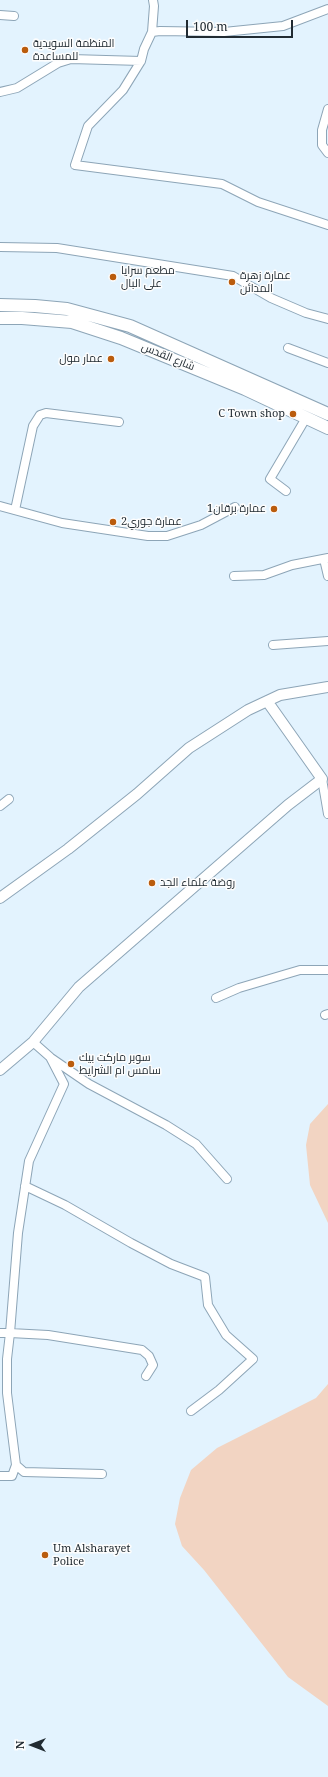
<!DOCTYPE html>
<html>
<head>
<meta charset="utf-8">
<style>
  body { margin:0 }
  #map { position:relative; width:328px; height:1777px; overflow:hidden; background:#e3f3fe; font-family:"Noto Serif",serif }
  canvas { display:block }
  .north { position:absolute; left:12px; top:1725px; width:40px; height:40px; -webkit-text-stroke:3px #fdfdfd; paint-order:stroke; rotate:270deg; font-size:11px; font-weight:700; line-height:16px; text-align:center; color:#212b32 }
  .north::after { content:''; display:block; margin:auto; width:14px; height:18px; background:#212b32; clip-path:polygon(50% 0,100% 100%,50% 72%,0 100%) }
  .scale { position:absolute; left:186px; top:20px; width:107px; height:18px; box-sizing:border-box; border:2px solid #212b32; border-top:0; padding-left:5px; font-size:12px; line-height:14px; white-space:nowrap; color:#212b32; -webkit-text-stroke:3px #fdfdfd; paint-order:stroke }
</style>
</head>
<body>
<div id="map">
<canvas width="328" height="1777"></canvas>
<div class="north">N</div>
<div class="scale">100 m</div>
</div>
<script>
const context = document.querySelector('canvas').getContext('2d');
context.lineJoin = 'round';
function fillPath(path, color) { context.fillStyle = color; context.fill(path, 'evenodd'); }
const poly = rows => new Path2D(rows.map(r => 'M' + r).join(''));
function strokePath(path, color, width, dash) { context.strokeStyle = color; context.lineWidth = width; context.lineCap = dash ? 'butt' : 'round'; context.setLineDash(dash || []); context.stroke(path); }
function label(font, color, halo, rows, align = 'center') {
  context.font = font + ' "Noto Serif",Cairo,serif'; context.lineWidth = 3; context.setLineDash([]); context.textBaseline = 'middle'; context.strokeStyle = halo; context.fillStyle = color; for (const [text, x, y, turn = 0] of rows) {
    context.save(); context.translate(x, y); context.rotate((+turn || 0) * Math.PI / 180); context.textAlign = isNaN(turn) ? turn : align; if (halo) context.strokeText(text, 0, 0); context.fillText(text, 0, 0); context.restore();
  }
}
fillPath(poly([
  [328,1104,328,1223,310,1185,306,1145,310,1124],
  [328,1384,328,1706,288,1677,204,1570,182,1546,175,1524,180,1498,191,1470,217,1448,316,1398]
]), '#f2d4c2');
const minor = poly([
  [153,0,154,6,152,32,144,49,141,61,123,90,88,126,75,165,222,184,258,202,328,225],
  [0,15,14,16],
  [152,32,160,31,224,32,283,26,328,9],
  [0,92,17,88,58,63,71,59,141,61],
  [328,109,322,130,322,145,328,153],
  [0,247,57,248,233,276,271,298,306,313,328,319],
  [288,348,328,363],
  [286,491,270,479,306,418],
  [0,506,62,523,148,536,167,536,201,525,235,507],
  [15,510,33,426,40,415,46,413,119,422],
  [324,559,328,576],
  [234,576,264,575,292,565,328,558],
  [273,645,328,641],
  [322,779,328,814],
  [0,806,9,799],
  [216,998,239,988,300,970,328,970],
  [325,1015,328,1014],
  [51,1058,89,1084,166,1125,196,1144,227,1179],
  [25,1186,65,1205,131,1243,171,1264,205,1277,208,1305,226,1335,253,1359,219,1390,191,1411],
  [0,1333,10,1333,18,1233,29,1161,64,1084,50,1057,33,1042],
  [102,1474,24,1472,16,1465,7,1393,7,1359,10,1333,48,1335,142,1350,149,1356,153,1365,146,1376],
  [0,1476,12,1476,16,1465]
]);
const tertiary = poly([
  [0,898,68,849,137,794,189,748,248,710,280,695,328,687],
  [0,1070,33,1042,79,987,288,805,322,779,267,701]
]);
const secondary = poly([
  [0,305,35,306,67,309,130,326,328,414],
  [0,318,22,318,72,322,121,338,245,389,328,428]
]);
strokePath(minor, '#8da5b7', 10);
strokePath(tertiary, '#8da5b7', 12);
strokePath(secondary, '#8da5b7', 14);
strokePath(minor, '#fff', 8);
strokePath(tertiary, '#fff', 10);
strokePath(secondary, '#fff', 12);
for (const [x, y, r, color] of [
  [25,50,4,"#ba5c0d"],
  [113,277,4,"#ba5c0d"],
  [232,282,4,"#ba5c0d"],
  [111,359,4,"#ba5c0d"],
  [293,414,4,"#ba5c0d"],
  [274,509,4,"#ba5c0d"],
  [113,522,4,"#ba5c0d"],
  [152,883,4,"#ba5c0d"],
  [71,1064,4,"#ba5c0d"],
  [45,1555,4,"#ba5c0d"]
]) { const dot = new Path2D(); dot.arc(x, y, r, 0, 2 * Math.PI); context.fillStyle = color; context.fill(dot); strokePath(dot, '#fdfdfd', 1.5); }
label('11px', '#212b32', '#fdfdfd', [
  ["المنظمة السويدية",33,44],
  ["للمساعدة",33,57],
  ["مطعم سرايا",121,271],
  ["على البال",121,284],
  ["عمارة زهرة",240,276],
  ["المدائن",240,289],
  ["عمار مول",103,359,"right"],
  ["C Town shop",285,414,"right"],
  ["1عمارة برقان",266,509,"right"],
  ["عمارة جوري2",121,522],
  ["روضة علماء الجد",160,883],
  ["سوبر ماركت بيك",79,1058],
  ["سامس ام الشرايط",79,1071],
  ["Um Alsharayet",53,1549],
  ["Police",53,1562]
], 'left');
label('11px', '#212b32', '#fdfdfd', [
  ["شارع القدس",168,357,22]
]);
</script>
</body>
</html>
